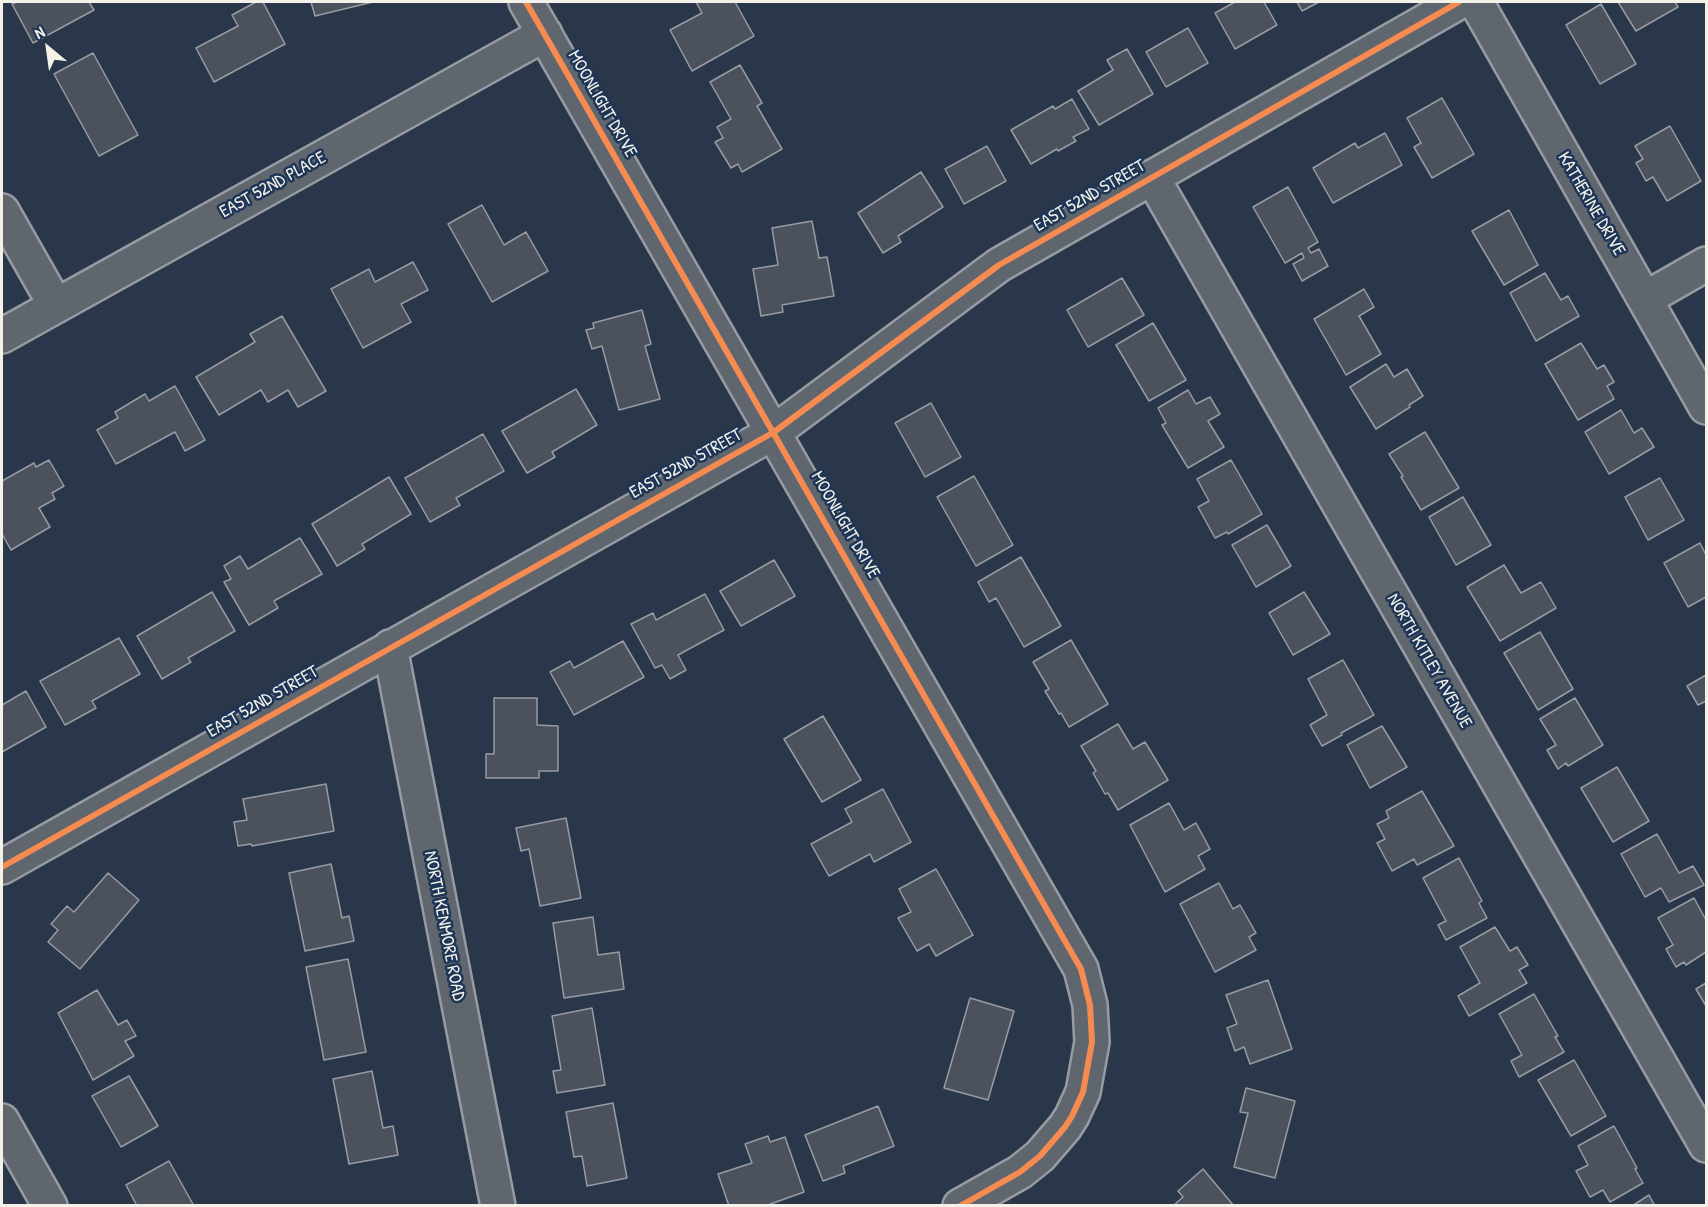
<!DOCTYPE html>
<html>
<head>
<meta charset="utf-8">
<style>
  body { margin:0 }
  #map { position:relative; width:1708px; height:1207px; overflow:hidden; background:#2a374a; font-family:"Patrick Hand",sans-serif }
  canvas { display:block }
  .frame { position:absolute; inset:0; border:3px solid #f4f1e8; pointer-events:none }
  .north { position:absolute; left:18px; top:18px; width:60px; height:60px; -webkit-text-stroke:4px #1d3557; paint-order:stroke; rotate:331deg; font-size:16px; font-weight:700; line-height:24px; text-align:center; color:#f4f1e8 }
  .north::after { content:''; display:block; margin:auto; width:21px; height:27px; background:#f4f1e8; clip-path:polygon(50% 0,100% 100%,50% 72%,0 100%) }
</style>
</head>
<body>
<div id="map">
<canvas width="1708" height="1207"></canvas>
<div class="frame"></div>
<div class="north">N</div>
</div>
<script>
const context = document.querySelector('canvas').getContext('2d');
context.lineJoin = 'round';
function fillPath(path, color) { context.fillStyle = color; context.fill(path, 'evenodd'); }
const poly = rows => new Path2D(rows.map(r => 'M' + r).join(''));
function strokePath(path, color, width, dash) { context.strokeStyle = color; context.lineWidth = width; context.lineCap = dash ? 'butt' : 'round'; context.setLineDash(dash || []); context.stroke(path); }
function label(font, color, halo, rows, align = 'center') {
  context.font = font + ' "Patrick Hand",sans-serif'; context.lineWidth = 5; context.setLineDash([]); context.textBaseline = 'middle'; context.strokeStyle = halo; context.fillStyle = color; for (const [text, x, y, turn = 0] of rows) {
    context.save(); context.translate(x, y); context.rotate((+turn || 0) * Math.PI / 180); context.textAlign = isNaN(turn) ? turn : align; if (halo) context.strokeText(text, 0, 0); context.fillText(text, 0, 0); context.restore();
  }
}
const building = poly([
  [17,2,89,2,94,10,33,43,12,4,17,2],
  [256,2,263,2,285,44,214,82,196,48,238,26,232,15,256,2],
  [311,2,373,2,315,16,311,2],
  [696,2,735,2,754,36,692,71,670,30,702,13,696,2],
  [1235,2,1264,2,1277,25,1235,49,1215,13,1235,2],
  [1297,2,1319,2,1302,11,1297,2],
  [1618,2,1675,2,1678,7,1636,31,1618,2],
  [1601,4,1636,64,1600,84,1566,25,1601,4],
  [1188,28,1208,63,1166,87,1146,52,1188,28],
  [1127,49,1153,94,1099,125,1078,91,1113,70,1107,60,1127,49],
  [93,53,138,135,99,156,54,74,93,53],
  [740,65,762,103,757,106,782,149,742,172,738,164,731,168,715,142,723,138,717,127,731,119,710,82,740,65],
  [1442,98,1474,154,1432,178,1414,147,1421,143,1407,118,1442,98],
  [1072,99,1089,129,1073,137,1076,141,1058,151,1057,149,1031,164,1011,130,1053,106,1055,109,1072,99],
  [1670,126,1701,181,1667,201,1653,177,1646,181,1636,163,1643,159,1635,146,1670,126],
  [1385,133,1402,165,1333,203,1313,168,1355,143,1358,148,1385,133],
  [987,146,1006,181,964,204,945,169,987,146],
  [921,172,943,207,898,236,901,242,883,253,858,213,921,172],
  [1288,187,1318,242,1308,248,1311,253,1319,249,1328,266,1302,281,1293,264,1304,258,1302,253,1285,263,1253,207,1288,187],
  [482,205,504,245,526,232,548,271,492,302,448,224,482,205],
  [1509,210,1538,265,1504,285,1472,231,1509,210],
  [812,221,819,258,827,257,834,296,782,305,783,312,761,316,753,269,778,265,772,228,812,221],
  [413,262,428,290,401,304,411,322,363,348,331,289,369,269,375,282,413,262],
  [1545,273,1561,300,1568,296,1579,316,1536,341,1510,293,1545,273],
  [1122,278,1144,315,1088,347,1067,310,1122,278],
  [1364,289,1374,307,1359,316,1381,354,1346,375,1314,319,1364,289],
  [642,310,651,344,645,346,660,399,619,410,602,346,592,349,586,330,594,328,593,323,642,310],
  [282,316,326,391,298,407,288,390,268,402,261,390,219,415,196,377,255,342,250,334,282,316],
  [1153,323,1186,380,1149,401,1116,345,1153,323],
  [1581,343,1597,369,1604,365,1614,382,1607,386,1614,399,1578,420,1545,364,1581,343],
  [1386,364,1394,377,1407,369,1423,396,1409,405,1410,407,1376,429,1350,387,1386,364],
  [175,386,205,440,185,451,175,432,116,464,97,430,118,418,115,412,145,394,149,401,175,386],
  [576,389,597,425,552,452,555,457,527,473,502,431,576,389],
  [1188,390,1196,404,1210,397,1220,414,1208,421,1224,447,1188,468,1162,425,1166,423,1158,408,1188,390],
  [931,403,961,457,925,477,895,423,931,403],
  [1621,410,1634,433,1642,428,1654,447,1609,474,1585,432,1621,410],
  [1425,432,1459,488,1421,510,1401,477,1403,476,1389,454,1425,432],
  [483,434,504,471,456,498,460,505,430,522,405,478,483,434],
  [49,460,64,486,52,493,55,499,39,508,50,527,11,550,2,534,2,481,34,463,36,467,49,460],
  [1231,460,1262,514,1228,534,1227,532,1215,538,1198,507,1209,501,1197,479,1231,460],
  [974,476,1013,545,976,566,937,497,974,476],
  [389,477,411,514,362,544,365,549,337,566,312,524,389,477],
  [1660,478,1684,520,1648,540,1625,497,1660,478],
  [1463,497,1491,545,1456,565,1429,517,1463,497],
  [1267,525,1291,566,1256,587,1232,545,1267,525],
  [300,538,322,574,274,601,278,608,249,625,224,582,231,579,224,566,240,556,248,569,300,538],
  [1700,543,1706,555,1706,597,1688,607,1664,563,1700,543],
  [1021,557,1061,626,1024,647,996,598,989,602,978,582,1021,557],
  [774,560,795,596,741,626,720,591,774,560],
  [1504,565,1521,593,1541,582,1556,608,1500,641,1467,587,1504,565],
  [212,592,235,631,188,658,191,662,162,679,137,636,212,592],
  [1304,592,1330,634,1293,655,1269,613,1304,592],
  [705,594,724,630,678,655,686,670,670,679,662,665,655,668,631,624,653,613,656,620,705,594],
  [1540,632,1573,689,1538,710,1504,653,1540,632],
  [119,638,140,674,92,701,96,708,65,725,40,681,119,638],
  [1071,640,1108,704,1069,727,1061,713,1059,714,1045,691,1049,689,1033,662,1071,640],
  [623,641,644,677,574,715,550,672,570,661,574,668,623,641],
  [1343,660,1374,715,1341,733,1342,735,1322,746,1310,725,1327,715,1308,679,1343,660],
  [1706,675,1706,701,1698,705,1687,686,1706,675],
  [26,691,46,727,2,752,2,705,26,691],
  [494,698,537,698,537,725,558,726,558,771,539,771,539,778,486,778,486,754,494,754,494,698],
  [1575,698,1603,745,1568,766,1566,763,1558,769,1547,750,1556,745,1540,719,1575,698],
  [823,716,861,780,822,802,784,739,823,716],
  [1118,724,1133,749,1145,742,1168,780,1118,810,1108,793,1105,794,1093,773,1096,771,1081,746,1118,724],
  [1382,726,1407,767,1370,788,1347,745,1382,726],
  [1617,767,1649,821,1613,842,1581,788,1617,767],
  [326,784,334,831,252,846,251,844,238,846,234,822,247,820,243,799,326,784],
  [883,789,911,842,874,862,870,854,829,876,811,844,852,822,845,809,883,789],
  [1422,791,1454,846,1417,865,1414,859,1392,871,1377,843,1385,839,1377,824,1389,818,1386,811,1422,791],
  [1169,803,1184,830,1196,823,1210,849,1198,856,1205,869,1165,892,1130,825,1169,803],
  [566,818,581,898,540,906,529,849,521,851,516,828,566,818],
  [1657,834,1679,873,1693,866,1704,885,1669,902,1661,888,1645,897,1621,854,1657,834],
  [1459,858,1482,901,1479,903,1487,918,1446,940,1438,925,1446,921,1423,878,1459,858],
  [331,864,342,918,349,916,354,941,305,951,289,873,331,864],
  [936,869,973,935,936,956,929,944,917,951,898,918,911,912,899,889,936,869],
  [108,873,139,900,80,969,48,942,58,930,51,924,67,906,74,912,108,873],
  [1219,883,1233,909,1240,905,1256,933,1249,937,1256,950,1215,972,1180,904,1219,883],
  [1694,898,1706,920,1706,952,1686,965,1684,962,1676,967,1666,949,1673,945,1658,918,1694,898],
  [593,917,598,955,619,952,624,989,564,998,553,923,593,917],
  [1495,927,1510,951,1517,947,1528,965,1519,970,1527,983,1469,1016,1458,996,1480,983,1460,947,1495,927],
  [348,959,366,1052,324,1060,306,967,348,959],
  [1268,980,1292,1049,1250,1064,1244,1047,1235,1051,1227,1028,1237,1024,1226,995,1268,980],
  [1706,983,1706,1006,1696,989,1706,983],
  [97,990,118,1025,127,1020,136,1036,125,1041,134,1056,93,1080,58,1013,97,990],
  [1534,994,1558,1036,1555,1037,1564,1052,1519,1077,1511,1061,1522,1055,1499,1014,1534,994],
  [970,998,1014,1011,988,1100,944,1088,970,998],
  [592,1008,605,1085,557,1093,553,1071,561,1070,552,1016,592,1008],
  [1574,1060,1606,1116,1571,1136,1538,1080,1574,1060],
  [372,1071,383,1128,393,1126,398,1155,349,1164,333,1079,372,1071],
  [129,1076,158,1126,121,1147,92,1096,129,1076],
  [1246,1088,1295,1101,1275,1178,1234,1167,1248,1113,1240,1112,1246,1088],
  [613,1103,627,1178,587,1186,582,1156,574,1157,566,1112,613,1103],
  [878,1106,894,1146,843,1166,845,1173,823,1181,805,1135,878,1106],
  [1614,1126,1637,1168,1635,1169,1643,1183,1610,1202,1603,1190,1590,1197,1576,1171,1588,1165,1578,1146,1614,1126],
  [768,1136,770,1142,785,1137,804,1192,765,1206,729,1206,718,1174,752,1163,745,1144,768,1136],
  [169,1161,194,1206,137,1206,126,1185,169,1161],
  [1203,1169,1234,1206,1173,1206,1183,1197,1178,1191,1203,1169],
  [1649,1195,1655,1206,1632,1206,1649,1195]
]);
fillPath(building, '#4c525d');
strokePath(building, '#979ca3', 1.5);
const minor = poly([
  [526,2,1081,969,1090,1005,1092,1042,1083,1092,1072,1116,1065,1127,1040,1156,1020,1172,960,1206],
  [1476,2,1706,407],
  [1152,177,1706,1145],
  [2,211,56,306],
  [1645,299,1706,264],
  [2,336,545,34],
  [390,647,498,1206],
  [2,867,774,432,999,265,1459,2],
  [2,1121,50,1206]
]);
strokePath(minor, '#979ca3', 38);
strokePath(minor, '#60666e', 33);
strokePath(poly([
  [526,2,1081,969,1090,1005,1092,1042,1083,1092,1072,1116,1065,1127,1040,1156,1020,1172,960,1206],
  [2,867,774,432,999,265,1459,2]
]), '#f68b52', 6);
label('18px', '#f4f1e8', '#1d3557', [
  ["MOONLIGHT DRIVE",602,104,60],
  ["EAST 52ND PLACE",273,185,-29],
  ["EAST 52ND STREET",1090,196,-30],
  ["KATHERINE DRIVE",1591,204,60],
  ["EAST 52ND STREET",686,464,-29],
  ["MOONLIGHT DRIVE",845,525,60],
  ["NORTH KITLEY AVENUE",1429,661,60],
  ["EAST 52ND STREET",263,702,-30],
  ["NORTH KENMORE ROAD",444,926,79]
]);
</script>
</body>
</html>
